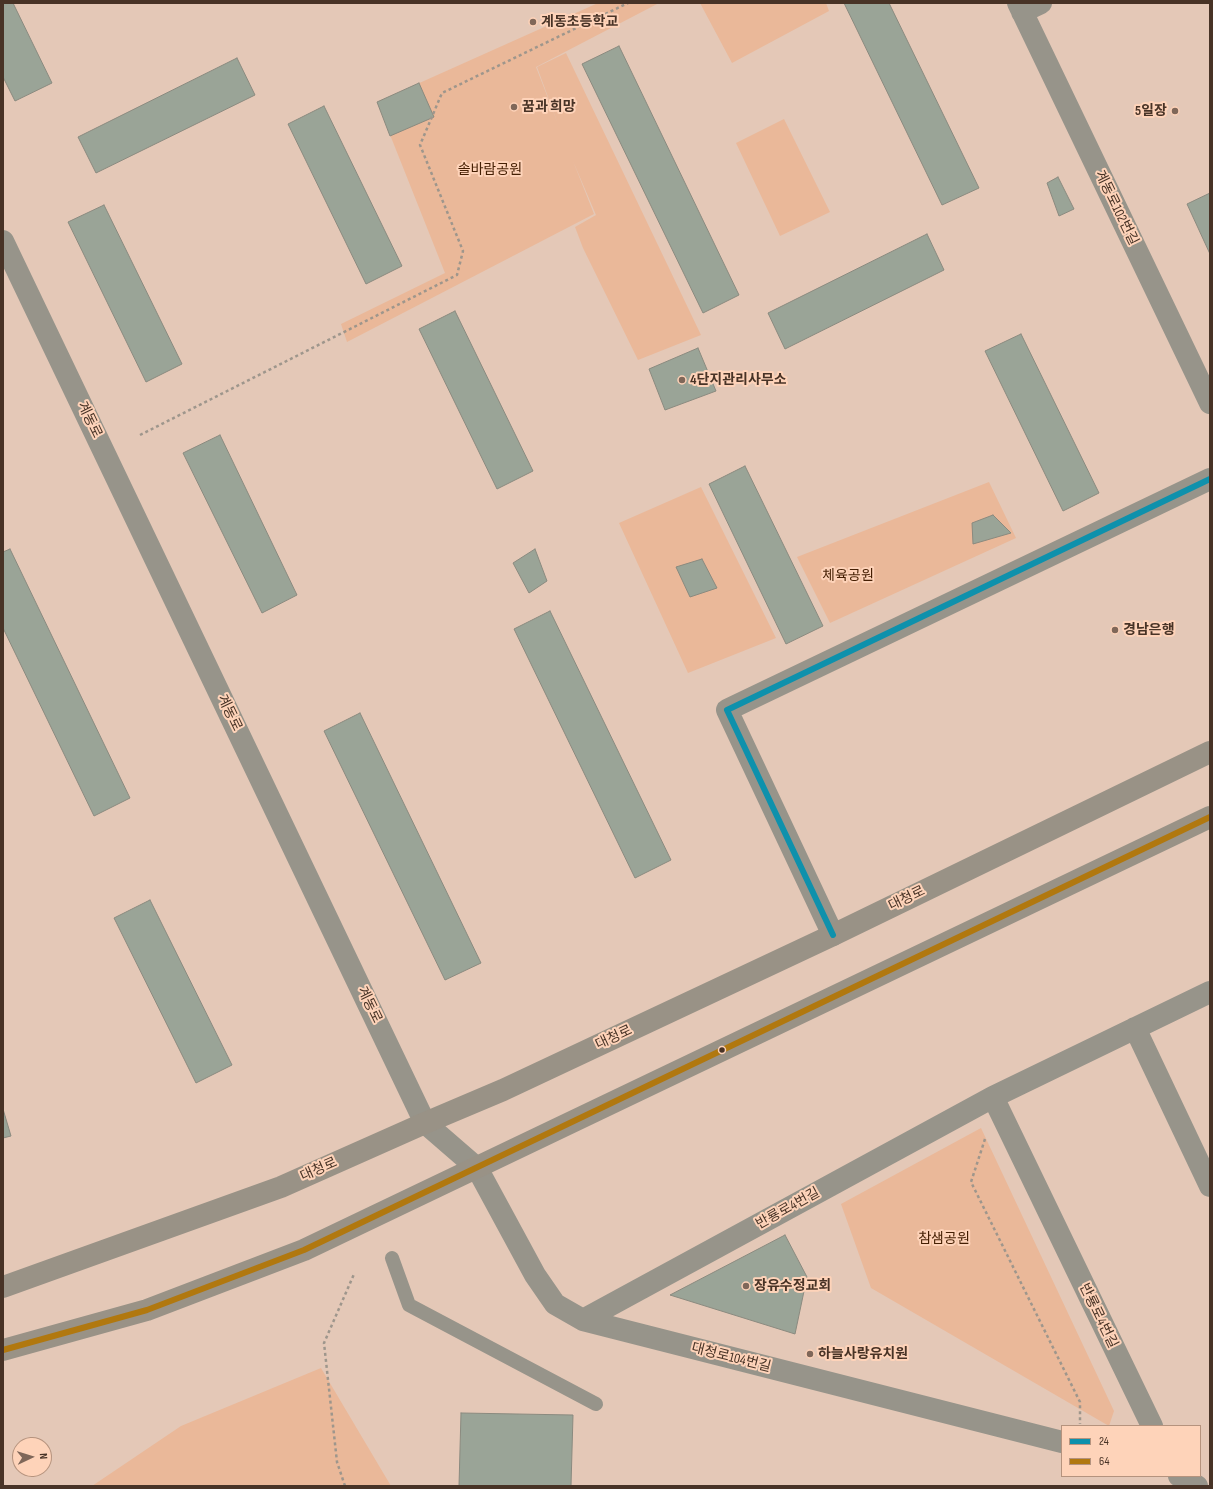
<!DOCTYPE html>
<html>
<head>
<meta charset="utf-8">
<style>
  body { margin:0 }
  #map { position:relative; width:1213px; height:1489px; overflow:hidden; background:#e4c8b7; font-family:"Sofia Sans Condensed",sans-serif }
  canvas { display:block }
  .frame { position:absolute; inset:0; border:4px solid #483326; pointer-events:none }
  .legend { position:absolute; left:1061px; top:1425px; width:140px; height:52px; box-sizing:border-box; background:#fed3b9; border:1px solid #b5937e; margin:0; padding:5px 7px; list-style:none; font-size:12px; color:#483326 }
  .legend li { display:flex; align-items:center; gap:8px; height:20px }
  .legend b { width:20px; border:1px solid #b5937e }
  .north { position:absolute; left:12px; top:1437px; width:40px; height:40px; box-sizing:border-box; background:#fed3b9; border:1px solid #b5937e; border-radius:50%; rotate:86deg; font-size:11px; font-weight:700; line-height:16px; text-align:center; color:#483326 }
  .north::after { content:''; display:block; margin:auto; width:14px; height:18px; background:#7f6759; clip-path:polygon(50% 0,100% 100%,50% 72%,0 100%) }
</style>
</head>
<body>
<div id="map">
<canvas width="1213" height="1489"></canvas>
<div class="frame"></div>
<ul class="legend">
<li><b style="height:5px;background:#0e91ac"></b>24</li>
<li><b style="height:5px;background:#b1780f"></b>64</li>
</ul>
<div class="north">N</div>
</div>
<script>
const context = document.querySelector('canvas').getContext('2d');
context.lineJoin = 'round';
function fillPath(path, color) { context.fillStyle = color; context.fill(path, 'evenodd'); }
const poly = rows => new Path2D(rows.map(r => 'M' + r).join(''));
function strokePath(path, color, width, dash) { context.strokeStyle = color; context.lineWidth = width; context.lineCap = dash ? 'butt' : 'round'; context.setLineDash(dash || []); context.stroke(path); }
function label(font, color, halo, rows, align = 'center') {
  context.font = font + ' "Sofia Sans Condensed","Noto Sans KR",sans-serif'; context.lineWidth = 4; context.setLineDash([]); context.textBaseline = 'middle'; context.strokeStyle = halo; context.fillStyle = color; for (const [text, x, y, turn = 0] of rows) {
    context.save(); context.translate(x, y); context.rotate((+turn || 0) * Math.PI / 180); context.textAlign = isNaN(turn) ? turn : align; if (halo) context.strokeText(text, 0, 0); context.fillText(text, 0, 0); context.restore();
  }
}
fillPath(poly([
  [598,3,659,3,536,67,558,124,537,67,566,53,701,335,638,360,583,248,575,227,596,215,573,161,594,214,347,342,341,324,445,273,377,102],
  [700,3,826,3,829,11,732,63],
  [784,119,830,212,780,236,736,143],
  [989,482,1016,538,830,623,797,557],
  [701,487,776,638,688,673,619,523],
  [981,1128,1114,1411,1109,1426,871,1288,841,1204],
  [321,1368,391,1486,92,1486,181,1426]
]), '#eab899');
const building = poly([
  [3,3,13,3,52,83,15,101,3,77,3,3],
  [844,3,889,3,979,188,942,205,844,3],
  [619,46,739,295,703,313,582,64,619,46],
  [237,58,255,95,96,173,78,137,237,58],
  [419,83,434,117,390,136,377,102,419,83],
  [324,106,402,266,366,284,288,124,324,106],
  [1058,177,1074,209,1059,216,1047,183,1058,177],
  [1210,193,1210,254,1187,204,1210,193],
  [104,205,182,364,146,382,68,222,104,205],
  [927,234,944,270,785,349,768,313,927,234],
  [455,311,533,471,497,489,419,329,455,311],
  [1021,334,1099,493,1063,511,985,351,1021,334],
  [698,348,716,391,665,410,649,369,698,348],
  [220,435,297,595,262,613,183,453,220,435],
  [745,466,823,626,786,644,709,484,745,466],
  [993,515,1011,533,973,544,972,523,993,515],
  [10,549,130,798,94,816,3,628,3,552,10,549],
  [535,549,547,581,529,593,513,563,535,549],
  [702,559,717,588,690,597,676,567,702,559],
  [550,611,671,860,635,878,514,629,550,611],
  [360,713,481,963,445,980,324,731,360,713],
  [150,900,232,1065,196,1083,114,918,150,900],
  [3,1109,11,1136,3,1138,3,1109],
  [785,1235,807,1277,795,1334,670,1295,785,1235],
  [461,1413,573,1415,571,1486,459,1486,461,1413]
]);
fillPath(building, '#9aa497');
strokePath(building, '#8a8a7f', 1);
strokePath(poly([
  [140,435,457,275,463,251,420,145,442,93,628,3],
  [985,1139,971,1182,1080,1402,1080,1424],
  [345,1486,337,1462,324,1343,354,1274]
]), '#9e968c', 2.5, [3, 3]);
strokePath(poly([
  [392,1258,409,1305,596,1404]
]), '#97948a', 14);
strokePath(poly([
  [1018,3,1210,403],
  [1022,12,1041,3],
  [3,241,425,1123,477,1168,535,1275,555,1304,583,1320,1062,1442],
  [833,935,727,710,1210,479],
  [1135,1028,1210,1186],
  [993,1097,1152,1426],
  [583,1320,993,1097,1210,992],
  [1179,1476,1197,1486]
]), '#97948a', 22);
strokePath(poly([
  [3,1287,281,1187,425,1123,503,1090,833,935,1210,752],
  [3,1350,147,1310,304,1250,1210,817]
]), '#999286', 22);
strokePath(poly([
  [833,935,727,710,1210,479]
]), '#0e91ac', 6);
strokePath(poly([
  [3,1350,147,1310,304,1250,1210,817]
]), '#b1780f', 6);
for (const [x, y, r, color] of [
  [533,22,4,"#7f6759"],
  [514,107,4,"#7f6759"],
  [1175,111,4,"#7f6759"],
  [682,380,4,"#7f6759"],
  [1115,630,4,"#7f6759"],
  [722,1050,3.5,"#483326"],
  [746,1286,4,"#7f6759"],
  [810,1354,4,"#7f6759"]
]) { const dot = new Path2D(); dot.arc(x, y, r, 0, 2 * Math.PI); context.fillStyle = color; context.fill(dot); strokePath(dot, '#fed3b9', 1.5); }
label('bold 14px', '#483326', '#fed3b9', [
  ["계동초등학교",541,22],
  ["꿈과 희망",522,107],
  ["5일장",1167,111,"right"],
  ["4단지관리사무소",690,380],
  ["경남은행",1123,630],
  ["장유수정교회",754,1286],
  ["하늘사랑유치원",818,1354]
], 'left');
label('14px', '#451f03', '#fed3b9', [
  ["솔바람공원",490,170],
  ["체육공원",848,576],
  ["참샘공원",944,1239]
]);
label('14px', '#483326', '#fed3b9', [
  ["계동로102번길",1116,208,64],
  ["계동로",89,420,64],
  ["계동로",229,713,64],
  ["대청로",907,899,-26],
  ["계동로",369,1005,64],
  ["대청로",614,1038,-25],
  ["대청로",319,1170,-24],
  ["반룡로4번길",788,1209,-29],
  ["반룡로4번길",1098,1316,64],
  ["대청로104번길",731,1358,14]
]);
</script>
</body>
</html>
